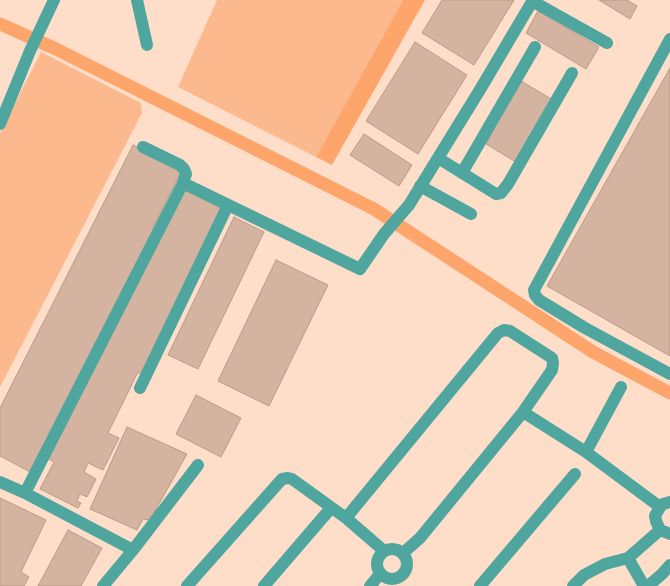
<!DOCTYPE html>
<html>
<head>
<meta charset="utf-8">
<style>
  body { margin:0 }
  canvas { display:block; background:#feddc9 }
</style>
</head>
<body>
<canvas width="670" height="586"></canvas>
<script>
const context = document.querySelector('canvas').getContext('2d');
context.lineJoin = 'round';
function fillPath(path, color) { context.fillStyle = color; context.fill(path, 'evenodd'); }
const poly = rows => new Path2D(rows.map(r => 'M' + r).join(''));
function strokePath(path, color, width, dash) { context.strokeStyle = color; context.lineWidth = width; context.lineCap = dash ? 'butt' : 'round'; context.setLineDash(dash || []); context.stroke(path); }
fillPath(poly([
  [217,0,403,0,316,157,178,87],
  [41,52,141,103,142,113,0,387,0,133]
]), '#fdb98e');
fillPath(poly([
  [403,0,425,0,332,165,316,157]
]), '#fea56b');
strokePath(poly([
  [0,24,56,49,374,209,593,352,670,393]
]), '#fea56b', 13);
const building = poly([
  [442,0,514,0,474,65,422,33,442,0],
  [599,0,627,0,637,6,630,19,599,0],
  [538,11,599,47,586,69,526,33,538,11],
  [415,42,467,75,418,154,366,121,415,42],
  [670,68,670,356,547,286,670,68],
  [521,81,553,100,516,162,486,144,490,138,488,137,521,81],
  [364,134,412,165,399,186,350,155,364,134],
  [133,145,182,170,153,227,164,232,185,190,225,210,141,374,138,372,108,433,119,438,103,470,88,463,84,472,96,479,87,497,80,494,77,501,81,503,78,508,40,489,54,462,41,455,32,473,0,456,0,408,133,145],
  [234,217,264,232,198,369,168,355,234,217],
  [276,260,328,285,269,406,218,381,276,260],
  [196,395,241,418,221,457,176,434,196,395],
  [127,427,187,454,150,520,143,519,137,530,90,509,127,427],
  [0,498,46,520,21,572,29,577,24,586,0,586,0,498],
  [68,530,102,548,81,586,38,586,68,530]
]);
fillPath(building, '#d4b4a0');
strokePath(building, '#ba9b88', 1);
strokePath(poly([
  [137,0,147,45],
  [532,1,607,43],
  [670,39,534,290,535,295,539,300,585,328,670,374],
  [0,124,30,51,54,0],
  [143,147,180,165,184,169,186,174,183,183],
  [438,158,496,194,501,193,508,184,572,73],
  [462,173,535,47],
  [420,186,471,214],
  [140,388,228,205],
  [586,452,621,387],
  [0,482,25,493,133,550],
  [25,493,183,183,360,269,384,234,409,205,481,88,533,0],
  [670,502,663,504,660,507,655,516,656,521,660,530,670,534],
  [346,518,498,333,504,330,510,331,552,358,553,363,552,370,523,412],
  '377 564a15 15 0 1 1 30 0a15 15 0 1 1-30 0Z',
  [403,553,420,538,523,412,586,452,660,507],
  [628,558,644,586],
  [103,586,133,550,198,465],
  [187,586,282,479,288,478,292,479,346,518,383,550],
  [264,586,331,508],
  [370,586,380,574],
  [480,586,575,474],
  [573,586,584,575,605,564,628,558,660,530],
  [648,586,662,574,670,565]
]), '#4fa69e', 12);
</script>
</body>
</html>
